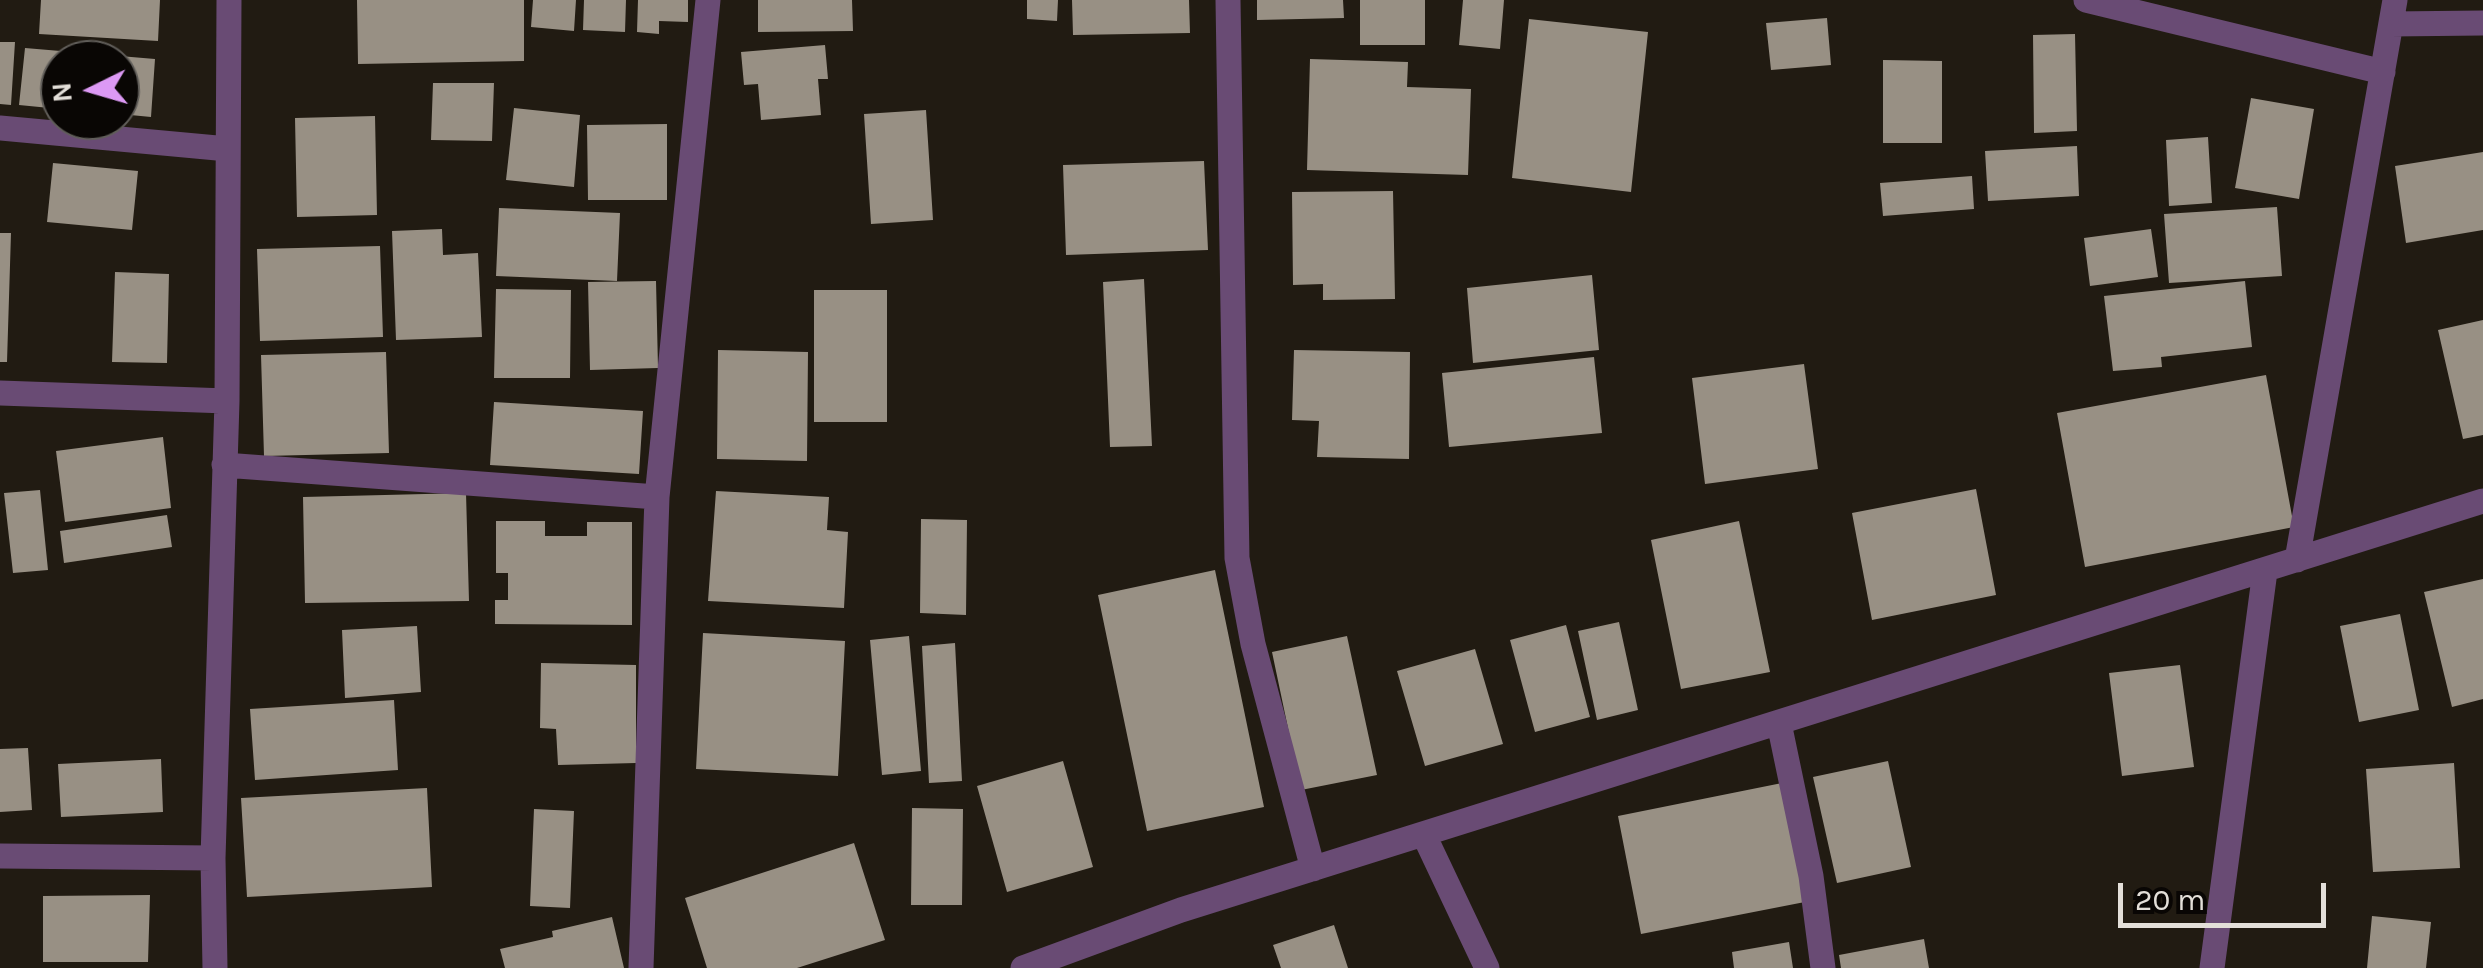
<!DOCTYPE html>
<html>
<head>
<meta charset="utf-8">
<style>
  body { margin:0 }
  #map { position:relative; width:2483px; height:968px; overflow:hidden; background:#211b12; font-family:Karla,sans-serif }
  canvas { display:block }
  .north { position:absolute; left:40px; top:40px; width:100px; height:100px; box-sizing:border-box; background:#090604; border:2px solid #605d59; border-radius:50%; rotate:265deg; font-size:28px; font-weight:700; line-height:40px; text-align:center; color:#e3dfd9 }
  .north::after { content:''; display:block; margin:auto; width:35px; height:45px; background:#dc99f4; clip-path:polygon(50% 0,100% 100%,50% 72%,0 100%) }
  .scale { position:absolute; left:2118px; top:883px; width:208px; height:45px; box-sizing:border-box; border:5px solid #e3dfd9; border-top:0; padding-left:12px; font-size:30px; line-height:35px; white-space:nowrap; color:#e3dfd9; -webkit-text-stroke:8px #090604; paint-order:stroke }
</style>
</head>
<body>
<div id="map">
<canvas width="2483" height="968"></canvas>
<div class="north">N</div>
<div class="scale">20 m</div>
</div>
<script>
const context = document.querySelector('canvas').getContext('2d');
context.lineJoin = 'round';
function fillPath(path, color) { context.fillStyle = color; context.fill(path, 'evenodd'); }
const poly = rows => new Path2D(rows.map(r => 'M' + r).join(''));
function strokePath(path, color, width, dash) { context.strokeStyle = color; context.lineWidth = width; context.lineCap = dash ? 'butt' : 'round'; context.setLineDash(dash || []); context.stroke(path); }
fillPath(poly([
  [41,0,160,0,158,41,39,34],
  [357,0,524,0,524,61,358,64],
  [533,0,576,0,574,31,531,27],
  [584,0,626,0,625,32,583,30],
  [638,0,688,0,688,22,659,21,659,34,637,32],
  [758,0,852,0,853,31,758,32],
  [1027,0,1058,0,1057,21,1027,19],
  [1072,0,1189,0,1190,33,1073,35],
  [1257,0,1343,0,1344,18,1257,20],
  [1360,0,1425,0,1425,45,1360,45],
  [1463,0,1504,0,1500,49,1459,45],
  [1827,18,1831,65,1771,70,1766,23],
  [1529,19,1648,32,1631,192,1512,178],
  [2075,34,2077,131,2034,133,2033,35],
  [0,42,15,42,11,105,0,104],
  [825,45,828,79,818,79,821,115,761,120,758,84,744,85,741,52],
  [25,48,155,59,151,117,120,114,120,60,60,60,60,109,19,105],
  [1310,59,1408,62,1407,87,1471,89,1468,175,1307,170],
  [1883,60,1942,61,1942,143,1883,143],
  [433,83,494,83,492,141,431,140],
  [2251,98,2314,109,2299,199,2235,188],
  [514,108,580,115,574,187,506,180],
  [926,110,933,220,871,224,864,114],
  [375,116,377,215,297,217,295,118],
  [667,124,667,200,588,200,587,125],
  [2208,137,2212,203,2169,206,2166,140],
  [2077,146,2079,196,1988,201,1985,151],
  [2483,152,2483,230,2406,243,2395,166],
  [1204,161,1208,250,1066,255,1063,165],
  [53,163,138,171,132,230,47,222],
  [1972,176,1974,209,1883,216,1880,183],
  [1393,191,1395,299,1323,300,1323,284,1293,285,1292,192],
  [2277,207,2282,276,2169,283,2164,214],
  [499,208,620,213,617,281,496,276],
  [442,229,443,255,478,253,482,337,396,340,392,231],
  [2151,229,2158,277,2090,286,2084,238],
  [0,233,11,233,7,362,0,362],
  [380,246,383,337,260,341,257,249],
  [115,272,169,274,167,363,112,362],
  [1592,275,1599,350,1473,363,1467,288],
  [1144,279,1152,446,1110,447,1103,282],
  [656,281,658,368,590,370,588,282],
  [2245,281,2252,347,2161,357,2162,367,2113,371,2104,296],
  [496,289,571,290,570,378,494,378],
  [814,290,887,290,887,422,814,422],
  [2483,320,2483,435,2463,439,2438,330],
  [718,350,808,352,807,461,717,459],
  [1294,350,1410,352,1409,459,1317,457,1319,421,1292,420],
  [386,352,389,453,264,456,261,355],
  [1594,357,1602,433,1449,447,1442,373],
  [1804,364,1818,469,1705,484,1692,378],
  [2266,375,2294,527,2085,567,2057,413],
  [494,402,643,411,639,474,490,465],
  [163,437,171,508,65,522,56,451],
  [1976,489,1996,595,1872,620,1852,513],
  [40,490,48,570,13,573,4,493],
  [716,491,829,497,827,530,848,532,844,608,708,601],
  [466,493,469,601,305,603,303,497],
  [167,515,172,547,64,563,60,531],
  [921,519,967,520,966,615,920,613],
  [496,521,545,521,545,536,587,536,587,522,632,522,632,625,495,624,495,600,508,600,508,573,496,573],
  [1739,521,1770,672,1681,689,1651,540],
  [1215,570,1264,807,1147,831,1098,595],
  [2483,579,2483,699,2452,707,2424,592],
  [2400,614,2419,710,2359,722,2340,626],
  [1619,622,1638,710,1597,720,1578,631],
  [1566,625,1590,717,1535,732,1510,640],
  [417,626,421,692,345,698,342,630],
  [703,633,845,641,838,776,696,769],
  [909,636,921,771,882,775,870,640],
  [1347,636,1377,775,1301,790,1272,652],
  [955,643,962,781,929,783,922,646],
  [1475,649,1503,744,1425,766,1397,671],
  [541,663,636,665,636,763,558,765,556,729,540,728],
  [2180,665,2194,767,2122,776,2109,673],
  [394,700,398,770,255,780,250,709],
  [28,748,32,810,0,812,0,749],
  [161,759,163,812,61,817,58,764],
  [1063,761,1093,867,1007,892,977,786],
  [1888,761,1911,867,1837,883,1813,777],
  [2454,763,2460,868,2373,872,2366,769],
  [1787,782,1810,901,1641,934,1618,816],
  [427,788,432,887,247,897,241,798],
  [912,808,963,809,962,905,911,905],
  [534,809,574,811,570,908,530,906],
  [854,843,885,940,797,968,707,968,685,898],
  [150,895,148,962,43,962,43,896],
  [2372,916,2431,922,2426,968,2367,968],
  [612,917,624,968,505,968,500,949,553,937,552,931],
  [1334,925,1348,968,1281,968,1273,945],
  [1924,939,1929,968,1841,968,1839,955],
  [1789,942,1793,968,1734,968,1732,952]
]), '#989084');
strokePath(poly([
  [1228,0,1237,558,1253,644,1313,869],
  [2086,0,2383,72],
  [2391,24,2483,23],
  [0,128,228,149],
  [0,393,227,401],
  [224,465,657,497],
  [2297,560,2395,0],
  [1779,723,1811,876,1823,968],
  [1424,835,1487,968],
  [0,856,213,858],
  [215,968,213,858,227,401,229,0],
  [641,968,657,497,708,0],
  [1023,968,1181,910,2483,501],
  [2212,968,2265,571]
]), '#694b74', 25);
</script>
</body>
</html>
